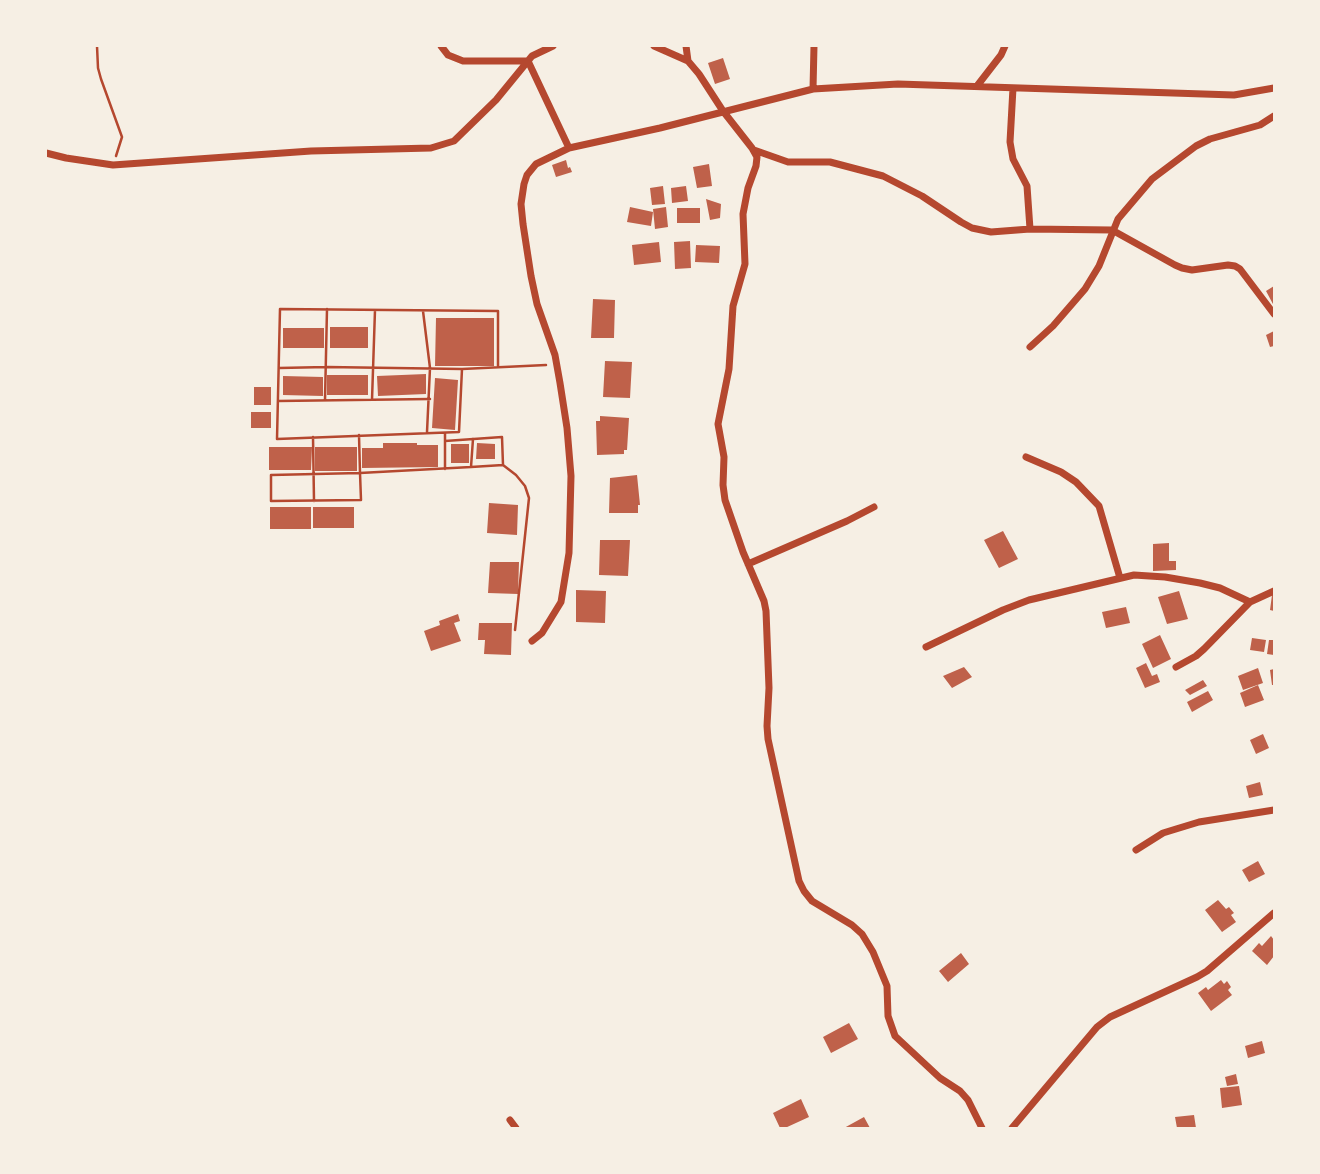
<!DOCTYPE html>
<html>
<head>
<meta charset="utf-8">
<style>
  body { margin:0 }
  #map { position:relative; width:1320px; height:1174px; overflow:hidden; background:#f6efe4; font-family:Inter,sans-serif }
  canvas { display:block }
  .frame { position:absolute; inset:0; border:47px solid #f6efe4; pointer-events:none }
</style>
</head>
<body>
<div id="map">
<canvas width="1320" height="1174"></canvas>
<div class="frame"></div>
</div>
<script>
const context = document.querySelector('canvas').getContext('2d');
context.lineJoin = 'round';
function fillPath(path, color) { context.fillStyle = color; context.fill(path, 'evenodd'); }
const poly = rows => new Path2D(rows.map(r => 'M' + r).join(''));
function strokePath(path, color, width, dash) { context.strokeStyle = color; context.lineWidth = width; context.lineCap = dash ? 'butt' : 'round'; context.setLineDash(dash || []); context.stroke(path); }
fillPath(poly([
  [723,58,730,79,715,84,708,63],
  [566,160,568,168,570,167,572,172,556,177,552,165],
  [709,164,712,186,697,188,693,167],
  [663,186,665,204,652,205,650,188],
  [686,186,688,201,672,203,671,188],
  [706,199,721,204,720,218,710,220],
  [630,207,653,212,651,226,627,222],
  [666,207,668,227,655,229,653,209],
  [677,208,700,208,700,223,677,223],
  [690,241,691,268,675,269,674,242],
  [659,242,661,262,634,265,632,245],
  [696,245,720,246,719,263,695,262],
  [1274,286,1274,306,1266,291],
  [593,299,615,300,614,338,591,338],
  [436,318,494,318,494,366,435,366],
  [330,327,368,327,368,348,330,348],
  [283,328,324,328,324,348,283,348],
  [1274,331,1274,346,1270,347,1266,335],
  [605,361,632,362,630,398,603,397],
  [426,374,426,394,378,396,377,376],
  [327,375,368,375,368,395,327,395],
  [283,376,323,377,323,396,283,395],
  [435,378,458,380,455,430,432,428],
  [254,387,271,387,271,405,254,405],
  [251,412,271,412,271,428,251,428],
  [600,416,629,418,627,450,624,450,624,454,597,455,596,421,600,421],
  [383,443,417,443,417,445,438,445,438,467,362,468,362,448,383,448],
  [477,443,495,444,495,459,476,459],
  [451,444,469,444,469,463,451,463],
  [269,447,312,447,311,470,269,470],
  [315,447,357,447,357,471,315,471],
  [637,475,640,505,638,505,638,513,609,513,610,478],
  [489,503,518,505,517,535,487,533],
  [270,507,311,507,311,529,270,529],
  [313,507,354,507,354,528,313,528],
  [1003,531,1018,559,999,568,984,540],
  [600,540,630,540,628,576,599,575],
  [1169,543,1169,561,1176,561,1176,570,1153,571,1153,544],
  [490,562,519,562,518,594,488,593],
  [576,590,606,591,605,623,576,622],
  [1179,591,1188,619,1167,624,1158,597],
  [1272,595,1274,595,1274,611,1270,610],
  [1126,607,1130,623,1106,628,1102,612],
  [458,614,460,621,454,623,461,641,431,651,424,631,440,625,439,621],
  [479,623,512,623,511,655,484,654,485,640,478,640],
  [1160,635,1171,659,1153,668,1142,644],
  [1252,638,1266,640,1264,652,1250,650],
  [1269,640,1274,640,1274,655,1267,654],
  [1146,663,1152,676,1157,674,1160,682,1145,688,1136,668],
  [964,667,972,677,952,688,943,676],
  [1258,668,1263,683,1243,690,1238,676],
  [1274,669,1274,685,1272,685,1270,670],
  [1203,680,1207,686,1190,695,1185,690],
  [1258,685,1264,700,1245,707,1240,693],
  [1208,691,1213,700,1192,712,1187,702],
  [1263,734,1269,748,1256,754,1250,740],
  [1260,782,1263,795,1249,798,1246,786],
  [1258,861,1265,874,1249,882,1242,870],
  [1218,900,1226,909,1229,907,1234,913,1231,915,1236,922,1222,932,1205,910],
  [1271,936,1274,940,1274,956,1267,965,1252,951,1259,943,1262,946],
  [961,953,969,964,948,982,939,971],
  [1221,980,1224,984,1227,981,1231,987,1228,990,1232,995,1211,1011,1198,993,1206,987,1208,990],
  [849,1023,858,1039,831,1053,823,1037],
  [1262,1041,1265,1053,1248,1058,1245,1046],
  [1236,1074,1238,1084,1227,1086,1225,1077],
  [1239,1086,1242,1105,1222,1108,1220,1088],
  [801,1099,809,1117,785,1128,780,1128,773,1113],
  [1194,1115,1196,1128,1177,1128,1175,1117],
  [864,1117,870,1128,844,1128]
]), '#bf614a');
strokePath(poly([
  [97,46,98,68,101,79,122,137,116,156],
  [423,311,430,368,427,432],
  [279,368,327,367,462,369,459,432,277,439,280,309,498,311,498,367],
  [462,369,546,365],
  [325,400,327,309],
  [372,400,375,310],
  [278,401,430,399],
  [359,435,360,473,361,500,271,501,271,475,360,473,471,467,473,439],
  [313,437,314,501],
  [445,441,502,437,503,465],
  [471,467,503,465,516,475,525,486,529,498,515,630],
  [445,469,445,433]
]), '#b5482f', 2.5);
strokePath(poly([
  [441,46,448,55,463,61,528,61,569,148],
  [654,46,688,61,699,74,723,111,752,148,757,157,756,166,748,188,743,214,745,264,733,306,729,369,718,424,724,457,723,485,725,500,743,552,764,601,766,611,769,688,767,726,768,739,799,881,804,891,812,901,852,925,862,934,873,952,887,986,888,1016,895,1036,940,1078,960,1091,968,1100,982,1128],
  [686,46,688,61],
  [977,86,1001,55,1005,46],
  [1013,88,1010,142,1013,159,1027,186,1030,229],
  [813,89,814,46],
  [754,150,788,162,830,162,883,176,922,196,961,222,972,228,991,232,1030,229,1112,230,1175,265,1182,268,1192,270,1228,265,1235,266,1240,269,1274,314],
  [46,153,66,158,113,165,311,151,431,148,454,141,496,100,532,56,553,46],
  [1030,347,1053,326,1085,289,1099,266,1118,219,1152,179,1196,146,1210,139,1260,125,1274,116],
  [1026,457,1061,472,1076,482,1099,506,1120,578],
  [748,564,847,521,874,507],
  [532,641,542,633,561,602,569,553,571,476,567,428,560,383,555,355,537,304,531,276,523,224,521,204,524,184,527,175,536,164,569,148,660,128,813,89,898,84,1234,95,1274,88],
  [926,647,1003,610,1029,600,1134,575,1165,577,1200,583,1220,588,1250,602],
  [1176,667,1196,656,1204,649,1250,602,1274,591],
  [1136,850,1163,833,1176,829,1199,822,1274,810],
  [510,1120,516,1128],
  [1012,1128,1097,1027,1110,1017,1197,977,1207,971,1274,913]
]), '#b5482f', 7);
</script>
</body>
</html>
